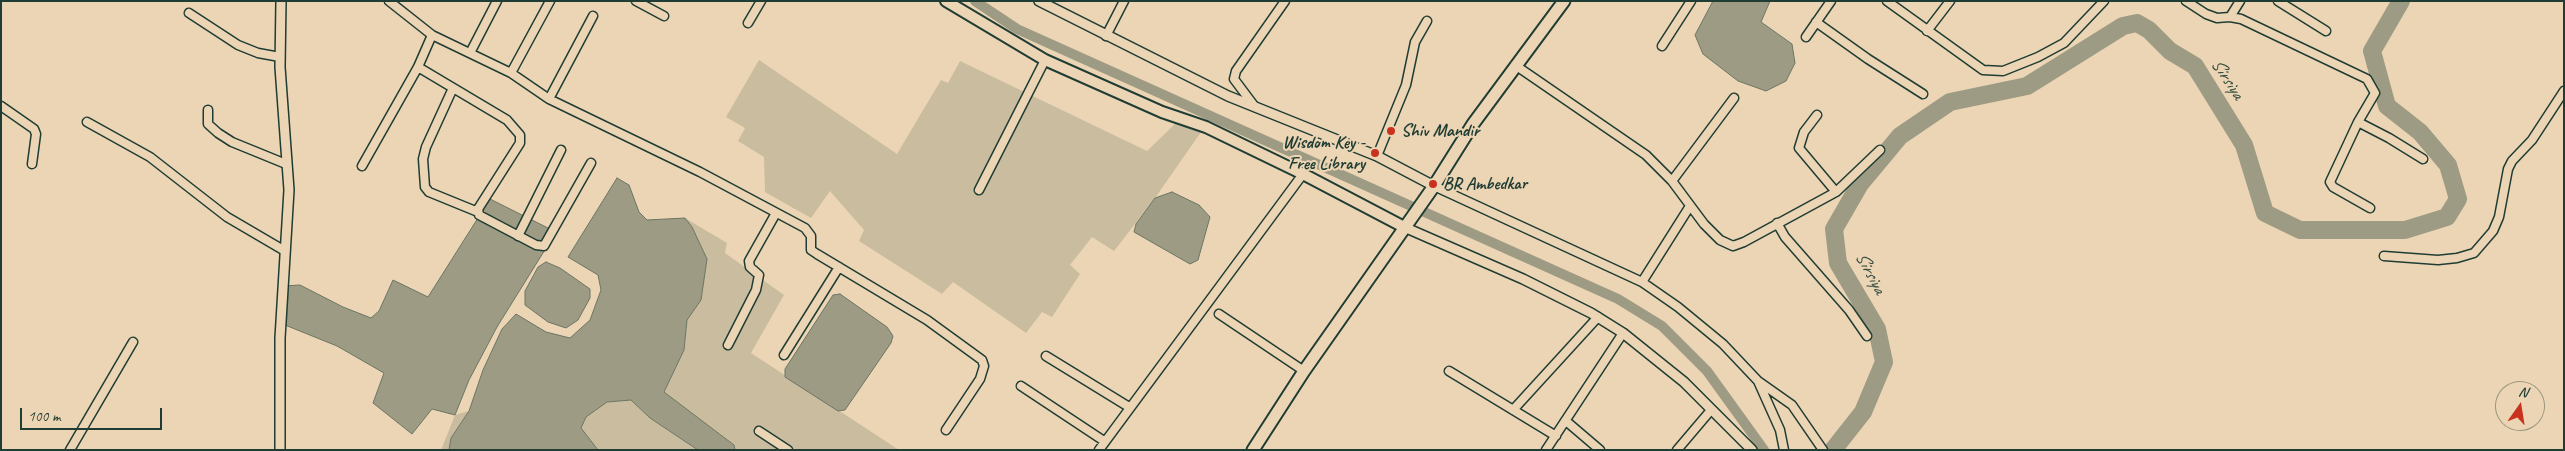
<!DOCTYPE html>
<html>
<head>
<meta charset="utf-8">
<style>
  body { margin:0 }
  #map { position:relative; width:2565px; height:451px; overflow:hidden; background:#ecd5b4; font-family:Caveat,sans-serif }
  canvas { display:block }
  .frame { position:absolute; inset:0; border:2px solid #1f3d34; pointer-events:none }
  .north { position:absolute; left:2495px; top:381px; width:50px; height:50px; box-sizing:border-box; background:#ecd5b4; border:1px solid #9a9881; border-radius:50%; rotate:13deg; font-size:14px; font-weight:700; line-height:20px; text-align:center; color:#1f3d34 }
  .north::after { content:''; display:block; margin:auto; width:18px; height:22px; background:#c8321e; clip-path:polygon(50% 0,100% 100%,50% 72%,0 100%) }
  .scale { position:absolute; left:20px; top:408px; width:142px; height:22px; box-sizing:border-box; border:2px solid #1f3d34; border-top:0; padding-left:6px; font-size:15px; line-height:18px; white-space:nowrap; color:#1f3d34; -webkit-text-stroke:4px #ecd5b4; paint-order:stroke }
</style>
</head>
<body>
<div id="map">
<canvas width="2565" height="451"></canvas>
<div class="frame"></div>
<div class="north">N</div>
<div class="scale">100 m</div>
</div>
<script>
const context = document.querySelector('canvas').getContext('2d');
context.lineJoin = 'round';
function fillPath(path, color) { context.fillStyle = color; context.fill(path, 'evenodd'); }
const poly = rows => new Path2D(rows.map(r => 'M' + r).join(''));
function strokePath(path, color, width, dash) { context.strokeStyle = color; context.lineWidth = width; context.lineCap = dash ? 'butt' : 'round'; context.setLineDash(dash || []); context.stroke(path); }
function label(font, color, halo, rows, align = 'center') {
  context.font = font + ' Caveat,sans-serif'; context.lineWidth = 4; context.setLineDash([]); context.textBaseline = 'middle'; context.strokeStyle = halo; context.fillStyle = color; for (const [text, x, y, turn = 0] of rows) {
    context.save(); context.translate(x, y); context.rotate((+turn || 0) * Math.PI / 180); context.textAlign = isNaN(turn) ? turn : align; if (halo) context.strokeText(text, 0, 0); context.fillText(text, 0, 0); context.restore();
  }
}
fillPath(poly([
  [759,60,897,154,941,80,948,83,960,61,1147,151,1179,120,1201,132,1155,198,1114,251,1092,237,1070,265,1080,274,1052,317,1042,312,1026,333,953,282,942,294,859,241,864,230,830,191,811,218,765,192,764,157,738,141,745,128,726,117],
  [685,218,727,243,725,253,784,295,751,353,899,450,735,450,734,445,664,392,684,350,687,320,701,300,707,259,692,227],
  [631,400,650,418,698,450,598,450,581,428,586,417,607,402],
  [469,411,451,438,449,450,441,450,455,415]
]), '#cabc9f');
const water = poly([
  [1713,1,1770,1,1761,22,1792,44,1795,63,1786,81,1766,91,1738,81,1703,54,1695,35,1713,1],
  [617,178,629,185,639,212,647,220,685,218,692,227,707,259,701,300,687,320,684,350,664,392,734,445,735,450,698,450,650,418,631,400,607,402,586,417,581,428,598,450,449,450,451,438,469,411,483,370,502,329,516,314,546,332,570,338,590,320,601,290,598,275,568,257,617,178],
  [1172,192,1199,205,1210,217,1198,260,1190,264,1134,232,1136,224,1155,198,1172,192],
  [490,199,556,232,497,327,469,380,455,415,432,409,412,434,373,403,384,373,337,346,280,323,284,286,300,285,343,307,371,318,379,311,393,280,428,297,490,199],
  [546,262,560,268,590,289,590,298,578,320,566,328,548,322,525,305,525,291,538,267,546,262],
  [840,294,887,327,893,336,891,343,845,410,838,411,785,377,785,369,833,295,840,294]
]);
fillPath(water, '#9d9b84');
strokePath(water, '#6b7564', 1);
strokePath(poly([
  [975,1,1017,29,1618,299,1662,326,1707,371,1764,450]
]), '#9d9b84', 10);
strokePath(poly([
  [1833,450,1863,412,1884,362,1877,329,1838,263,1834,229,1860,184,1900,136,1950,102,2027,86,2123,26,2137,23,2149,30,2170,51,2195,66,2244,145,2265,213,2300,230,2405,230,2447,217,2458,199,2448,165,2420,132,2387,106,2372,51,2401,1]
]), '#9d9b84', 18);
const minor = poly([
  [389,1,432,35,511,73,549,99,700,172,805,228,811,236,811,250,817,254,927,320,982,360,984,366,980,379,946,430],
  [636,1,664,16],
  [1887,1,1983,70,2003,71,2038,57,2064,43,2104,1],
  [2186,1,2206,14,2217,18,2230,17,2240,1],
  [2278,1,2326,31],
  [189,13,238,45,258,53,280,57],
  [2230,17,2241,19,2367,79,2375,93,2358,122,2389,138,2423,159],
  [1816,22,1868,59,1923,94],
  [748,23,761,1],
  [1927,31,1950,1],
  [1106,36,1124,1],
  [1806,37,1831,1],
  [1662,46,1691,1],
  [470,53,497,1],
  [1515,65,1646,155,1672,181,1704,224,1720,240,1733,246,1744,242,1836,192,1880,150],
  [418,67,507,120,520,135,520,143,478,209,479,215,536,245,544,246,591,163],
  [511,73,550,1],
  [453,88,426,147,423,159,425,187,429,192,478,212],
  [549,99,593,16],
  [1,106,34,129,36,134,32,164],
  [1255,107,1234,79,1236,71,1285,1],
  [208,110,208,124,218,133,232,142,286,164],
  [1817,115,1804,132,1799,148,1836,192],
  [87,122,150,157,227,217,285,251],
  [2358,122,2330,182,2333,187,2370,208],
  [1377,156,1406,85,1415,42,1427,21],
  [362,166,418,67,432,35],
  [1672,181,1734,98],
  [1434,186,1642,282,1678,307,1723,344,1758,381,1780,430,1784,450],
  [979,190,1045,60],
  [1777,223,1785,237,1849,310,1867,336],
  [518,236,561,150],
  [2384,256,2438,260,2457,258,2474,253,2493,231,2499,217,2508,169,2512,161,2532,140,2564,91],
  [1642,282,1690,206],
  [1219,314,1304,371],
  [728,345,756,290,759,275,750,267,749,261,776,213],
  [784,355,839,267],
  [1046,356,1129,407],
  [1449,371,1556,436],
  [1758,381,1792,405,1823,450],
  [1021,386,1104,441],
  [1513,410,1598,317],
  [1566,421,1600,450],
  [759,431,788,450],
  [70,450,133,342],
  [1099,450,1303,174],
  [1546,450,1623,333],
  [1677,450,1711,410]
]);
const tertiary = poly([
  [1039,1,1228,96,1377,156,1434,186],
  [1404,227,1523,279,1591,313,1623,333,1684,382,1752,450],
  [280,450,280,338,289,190,280,67,281,1]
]);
const secondary = poly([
  [946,1,1045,60,1162,112,1206,127,1303,174,1404,227]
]);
const primary = poly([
  [1253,450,1304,371,1434,186,1473,124,1564,1]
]);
strokePath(minor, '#1f3d34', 11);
strokePath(tertiary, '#1f3d34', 12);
strokePath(secondary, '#1f3d34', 14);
strokePath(primary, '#1f3d34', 15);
strokePath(minor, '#ecd5b4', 8);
strokePath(tertiary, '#ecd5b4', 9);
strokePath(secondary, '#ecd5b4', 10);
strokePath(primary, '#ecd5b4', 11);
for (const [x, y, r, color] of [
  [1391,131,5,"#c8321e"],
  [1375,153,5,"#c8321e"],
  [1433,184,5,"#c8321e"]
]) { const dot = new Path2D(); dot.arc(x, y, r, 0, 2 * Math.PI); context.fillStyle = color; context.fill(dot); strokePath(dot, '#ecd5b4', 2); }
label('bold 18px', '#1f3d34', '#ecd5b4', [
  ["Shiv Mandir",1401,131],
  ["Wisdom Key -",1365,143,"right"],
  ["Free Library",1365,164,"right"],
  ["BR Ambedkar",1443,184]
], 'left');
label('italic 19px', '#324b40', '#ecd5b4', [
  ["Sirsiya",2227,79,57],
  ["Sirsiya",1870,273,62]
]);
</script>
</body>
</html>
